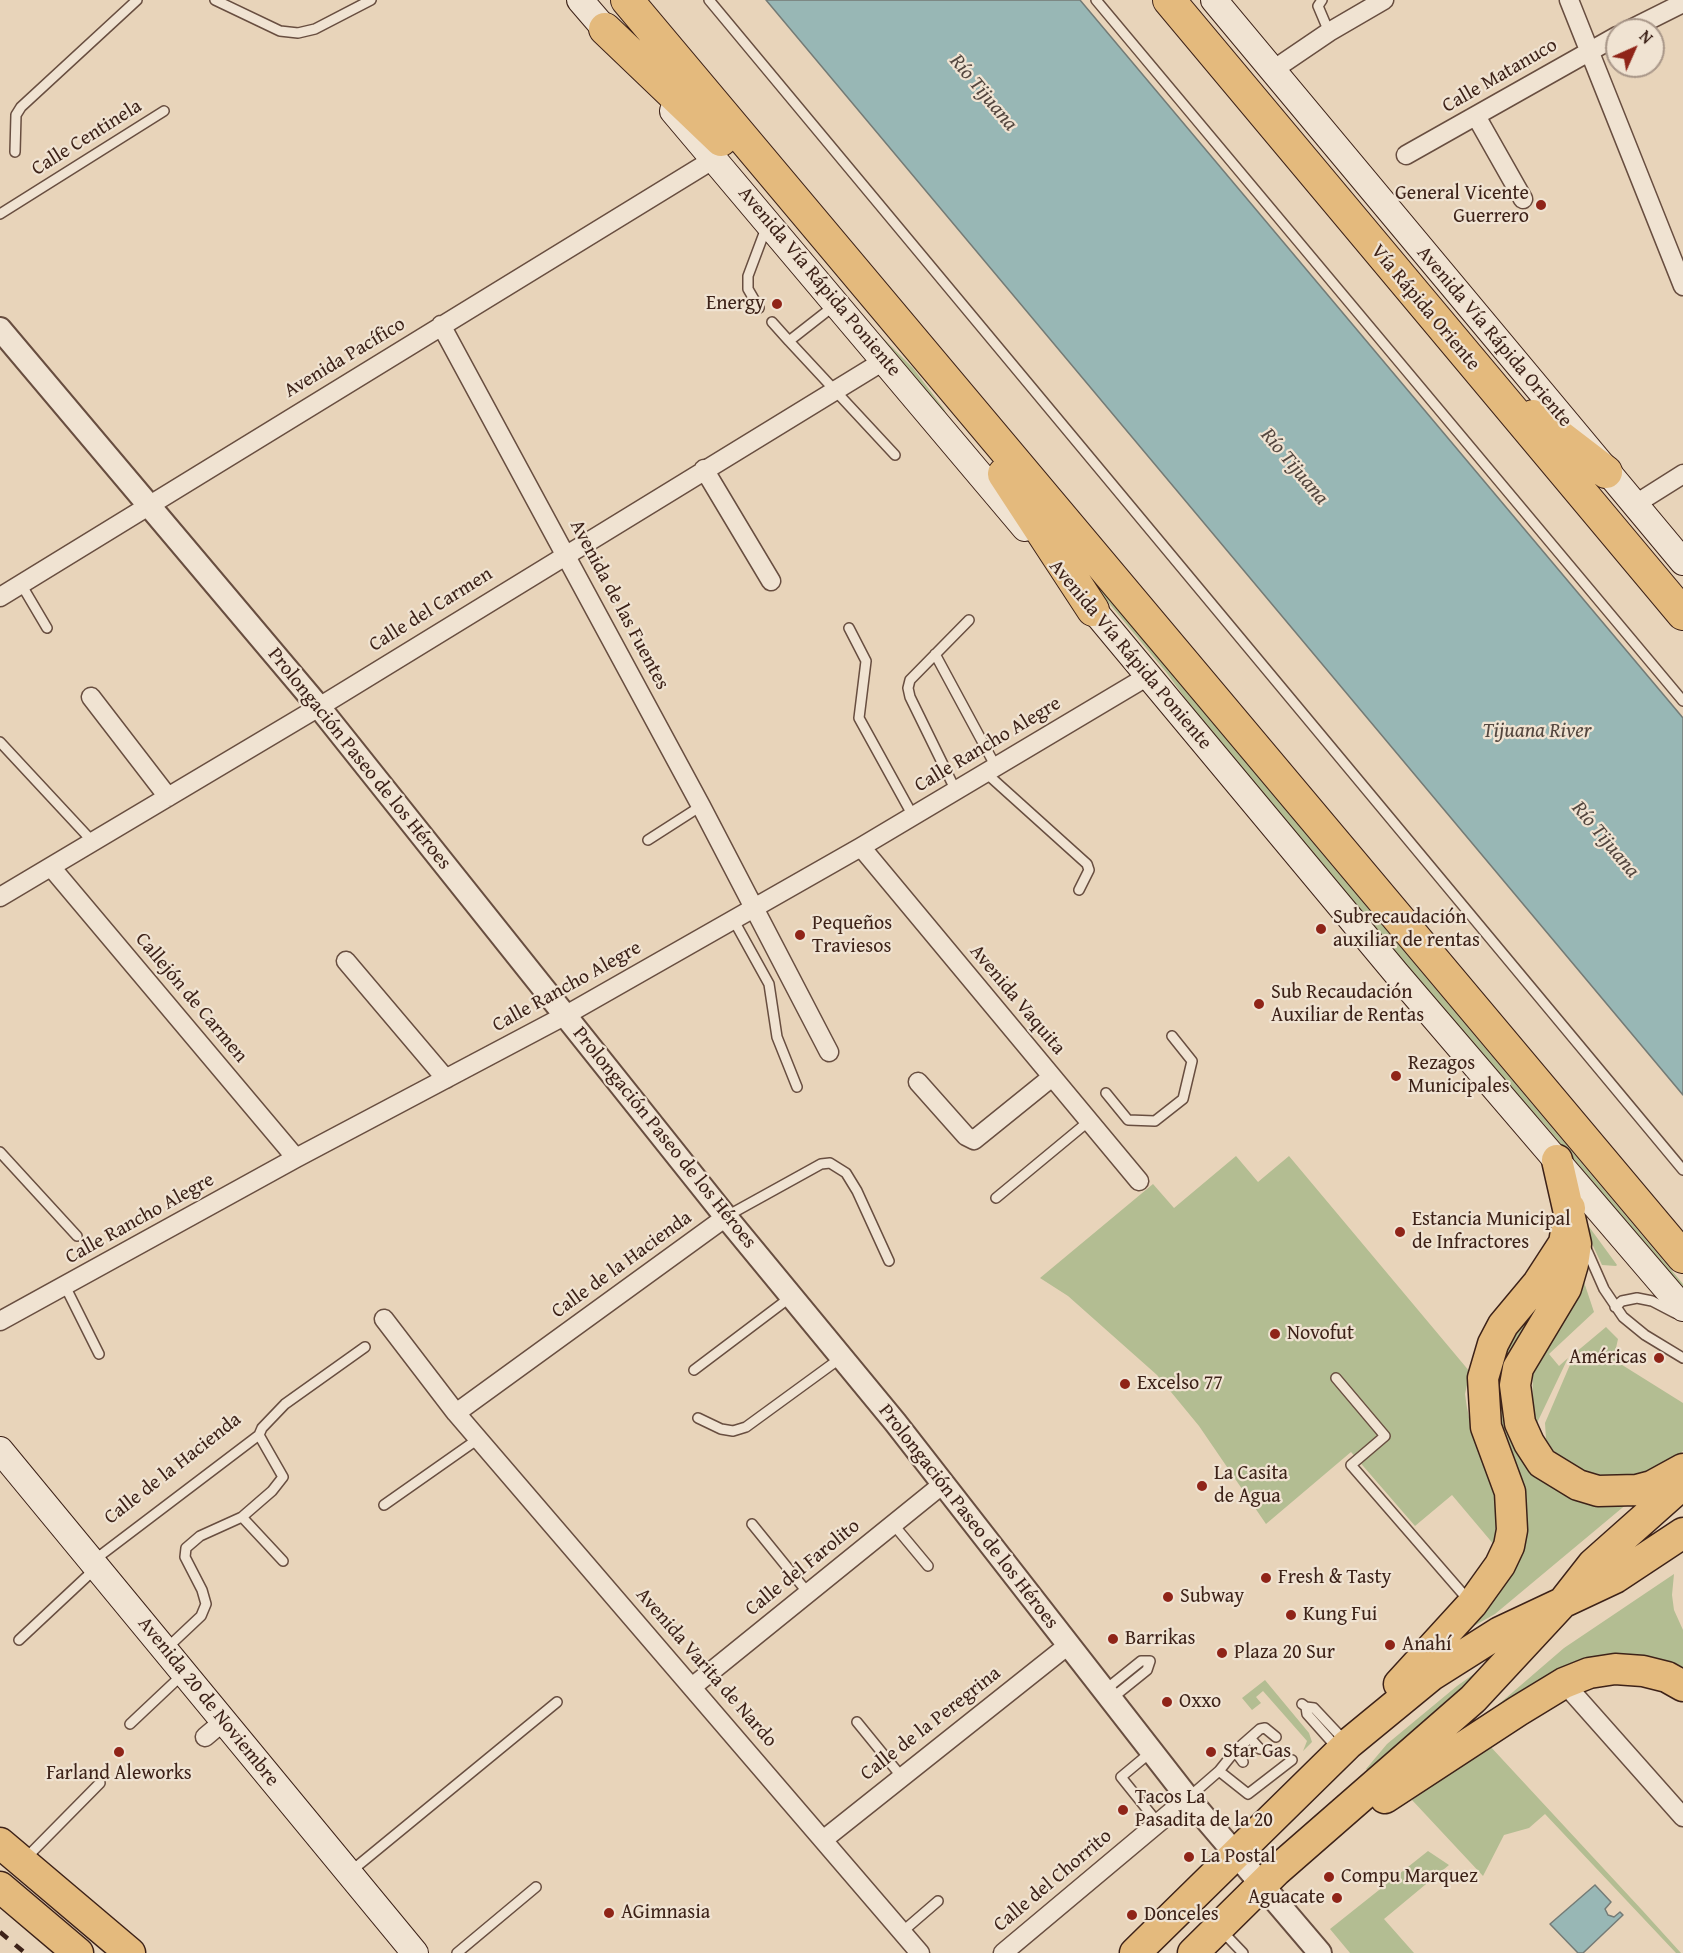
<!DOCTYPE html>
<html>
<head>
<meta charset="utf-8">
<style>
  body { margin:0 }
  #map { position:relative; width:1683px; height:1953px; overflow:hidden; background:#e8d4ba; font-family:"Gentium Book Plus",serif }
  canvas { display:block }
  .north { position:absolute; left:1605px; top:18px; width:60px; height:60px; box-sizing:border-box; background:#f0e3d2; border:2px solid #a89688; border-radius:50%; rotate:45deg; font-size:16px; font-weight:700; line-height:24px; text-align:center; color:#3d2218 }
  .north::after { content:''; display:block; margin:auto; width:21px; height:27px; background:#8f2418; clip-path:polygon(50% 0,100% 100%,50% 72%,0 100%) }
</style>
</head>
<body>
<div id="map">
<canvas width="1683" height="1953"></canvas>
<div class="north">N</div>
</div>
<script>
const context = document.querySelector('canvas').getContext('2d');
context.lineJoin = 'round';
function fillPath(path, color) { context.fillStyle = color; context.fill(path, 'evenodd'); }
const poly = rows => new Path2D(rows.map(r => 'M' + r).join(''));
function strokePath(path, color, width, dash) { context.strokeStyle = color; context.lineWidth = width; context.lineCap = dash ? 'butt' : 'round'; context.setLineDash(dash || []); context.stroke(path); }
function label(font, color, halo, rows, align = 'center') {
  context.font = font + ' "Gentium Book Plus",serif'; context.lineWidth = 4.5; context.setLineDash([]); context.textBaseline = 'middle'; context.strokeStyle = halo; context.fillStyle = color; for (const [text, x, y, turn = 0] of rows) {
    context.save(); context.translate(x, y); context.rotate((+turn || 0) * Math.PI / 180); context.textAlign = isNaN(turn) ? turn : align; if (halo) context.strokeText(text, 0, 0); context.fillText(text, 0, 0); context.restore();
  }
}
fillPath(poly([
  [843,298,913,368,944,409,953,427],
  [1056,536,1683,1284,1683,1289,1545,1125,1401,966,1207,728,1166,672,1054,537],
  [1236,1156,1258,1182,1289,1156,1470,1372,1465,1394,1467,1408,1471,1426,1495,1483,1498,1522,1495,1546,1452,1495,1415,1526,1351,1452,1266,1524,1199,1426,1157,1375,1068,1296,1040,1278,1153,1184,1174,1208],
  [1587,1224,1617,1265,1616,1266,1602,1265,1587,1233],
  [1581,1273,1594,1312,1549,1354,1559,1366,1568,1358,1537,1423,1536,1433,1532,1423,1533,1366],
  [1538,1302,1516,1444,1628,1503,1495,1614,1472,1627,1467,1625,1498,1592,1501,1438,1493,1389,1508,1345],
  [1606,1327,1618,1339,1614,1357,1619,1363,1683,1403,1683,1451,1672,1460,1640,1474,1613,1478,1577,1469,1555,1453,1546,1439,1545,1423,1575,1353],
  [1674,1574,1672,1595,1674,1610,1683,1630,1683,1671,1661,1659,1637,1656,1477,1723,1564,1648],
  [1495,1659,1369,1772,1366,1769,1387,1744,1457,1686],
  [1265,1680,1309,1733,1312,1742,1303,1751,1307,1741,1263,1691,1256,1697,1261,1703,1252,1710,1242,1698],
  [1489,1745,1642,1910,1681,1953,1676,1953,1545,1814,1529,1828,1504,1835,1483,1876,1412,1800],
  [1428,1851,1449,1865,1384,1919,1414,1953,1350,1953,1330,1929]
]), '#b3bd92');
const water = poly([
  [766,0,1080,0,1683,718,1683,1095,766,0],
  [1595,1885,1611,1902,1605,1909,1608,1915,1614,1917,1620,1912,1623,1915,1583,1953,1578,1953,1550,1924,1595,1885]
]);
fillPath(water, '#98b7b5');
strokePath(water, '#747b76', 1.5);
const service = poly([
  [215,0,280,31,298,33,315,29,371,0],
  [709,0,1683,1170],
  [1096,0,1683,701],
  [1322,0,1318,6,1329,32],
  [15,152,16,115,21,107,137,0],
  [0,214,164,111],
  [835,305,789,341,895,455],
  [759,308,748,289,748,276,766,228],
  [772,322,789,341],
  [21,584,47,628],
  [849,628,866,661,859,718,913,816],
  [935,654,996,767],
  [0,742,93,842],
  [986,773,1087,864,1089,870,1079,890],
  [955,789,910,697,908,688,910,680,969,620],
  [648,840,701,806],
  [733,919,769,984,777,1037,797,1087],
  [1106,1093,1128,1120,1155,1121,1183,1099,1192,1061,1172,1036],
  [0,1152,77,1236],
  [996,1198,1089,1121],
  [727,1216,821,1164,830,1163,846,1173,857,1191,889,1261],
  [1585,1246,1604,1289,1623,1317,1645,1335,1683,1358],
  [65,1286,99,1354],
  [1615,1307,1622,1301,1637,1298,1652,1301,1675,1313],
  [694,1370,792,1296],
  [1336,1378,1385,1436,1351,1465,1470,1602],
  [698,1418,721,1429,733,1431,746,1427,842,1357],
  [384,1505,478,1439],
  [242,1517,283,1561],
  [752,1524,808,1593],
  [893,1524,928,1566],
  [93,1561,259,1435,262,1428,285,1404,365,1347],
  [19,1640,96,1568],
  [167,1648,201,1616,206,1604,202,1590,185,1557,186,1548,200,1536,242,1517,272,1491,283,1477,259,1435],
  [1105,1690,1141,1661,1150,1661,1147,1670,1111,1699],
  [1302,1704,1306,1707,1314,1708,1344,1740],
  [1306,1707,1307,1714,1339,1750],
  [857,1722,901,1776],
  [130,1724,182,1675],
  [1250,1738,1260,1749],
  [1235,1751,1243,1762],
  [1151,1752,1121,1777,1158,1823],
  [1219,1771,1248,1794,1292,1760],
  [1188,1798,1219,1771,1235,1751,1260,1729,1265,1728,1276,1737],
  [24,1860,100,1783],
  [350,1872,557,1702],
  [1221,1930,1243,1953],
  [902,1932,938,1901],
  [457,1953,536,1887]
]);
const minor = poly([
  [1569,0,1683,286],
  [1629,30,1683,3],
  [1273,70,1329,32,1384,0],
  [1476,116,1523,199],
  [1406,155,1617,36],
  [441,325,701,806,829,1052],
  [704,469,771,581],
  [1634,505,1683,474],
  [0,597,714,159],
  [91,697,168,797],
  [861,847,1139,1181],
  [51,867,296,1158],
  [0,897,319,707,885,360],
  [346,961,446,1079],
  [918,1082,966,1136,974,1140,1052,1077],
  [384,1319,456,1413,920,1953],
  [0,1321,296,1158,566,1015,861,847,1148,676],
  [456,1413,726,1217],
  [1564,1683,1683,1817],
  [692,1687,943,1484],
  [205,1737,224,1721],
  [823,1840,1067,1646],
  [1003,1953,1188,1798]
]);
const tertiary = poly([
  [0,329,319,707,726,1217,895,1422,1188,1798,1320,1953]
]);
const secondary = poly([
  [580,0,617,43],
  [1214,0,1683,562],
  [673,111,1025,528],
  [1081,595,1396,973,1683,1308],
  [0,1450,415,1953]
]);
const primary = poly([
  [1557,1160,1576,1244,1573,1264,1566,1288,1518,1368,1515,1385,1520,1423,1529,1443,1542,1463,1578,1485,1598,1491,1637,1490,1652,1486,1683,1469],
  [1399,1684,1472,1604,1500,1565,1509,1546,1512,1530,1510,1492,1486,1427,1483,1378,1493,1344,1503,1325,1538,1283,1564,1243,1570,1208],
  [1385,1798,1518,1711,1564,1683,1589,1673,1615,1669,1643,1671,1667,1677,1683,1686],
  [0,1843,130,1953],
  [0,1887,78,1953],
  [1135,1953,1348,1744,1432,1675,1500,1632,1615,1578,1683,1533],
  [1193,1953,1276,1871,1473,1699,1564,1601,1593,1564,1683,1484]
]);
const trunk = poly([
  [627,0,1683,1257],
  [1169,0,1683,614],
  [605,29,721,140],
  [1533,416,1606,472],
  [1004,474,1093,610]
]);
strokePath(service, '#684e40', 12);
strokePath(minor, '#684e40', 21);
strokePath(tertiary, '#684e40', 26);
strokePath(secondary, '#3d2218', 28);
strokePath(primary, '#3d2218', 33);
strokePath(trunk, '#3d2218', 34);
strokePath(service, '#f0e3d2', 9);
strokePath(minor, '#f0e3d2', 18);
strokePath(tertiary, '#f0e3d2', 22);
strokePath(secondary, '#f0e3d2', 26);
strokePath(primary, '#e4ba7d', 30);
strokePath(trunk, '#e4ba7d', 32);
strokePath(poly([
  [0,1932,25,1953]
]), '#3d2218', 4.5, [10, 10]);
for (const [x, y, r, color] of [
  [1541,205,6,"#8f2418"],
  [777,304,6,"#8f2418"],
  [1321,929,6,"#8f2418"],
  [800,935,6,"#8f2418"],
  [1259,1004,6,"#8f2418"],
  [1396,1076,6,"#8f2418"],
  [1400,1232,6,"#8f2418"],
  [1275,1334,6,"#8f2418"],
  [1659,1358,6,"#8f2418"],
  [1125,1384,6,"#8f2418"],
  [1202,1486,6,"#8f2418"],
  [1266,1578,6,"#8f2418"],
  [1168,1597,6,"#8f2418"],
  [1291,1615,6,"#8f2418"],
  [1113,1639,6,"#8f2418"],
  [1390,1645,6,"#8f2418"],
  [1222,1653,6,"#8f2418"],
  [1167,1702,6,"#8f2418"],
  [119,1752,6,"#8f2418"],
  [1211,1752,6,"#8f2418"],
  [1123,1810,6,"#8f2418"],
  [1189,1857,6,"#8f2418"],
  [1329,1877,6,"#8f2418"],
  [1337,1898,6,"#8f2418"],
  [609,1913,6,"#8f2418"],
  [1132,1915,6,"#8f2418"]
]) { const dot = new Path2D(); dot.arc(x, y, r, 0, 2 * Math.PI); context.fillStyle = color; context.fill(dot); strokePath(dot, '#f0e3d2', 2); }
label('20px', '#3d2218', '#f0e3d2', [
  ["Calle Matanuco",1500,76,-30],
  ["Calle Centinela",87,138,-32],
  ["Avenida Vía Rápida Poniente",819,282,50],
  ["Vía Rápida Oriente",1425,308,50],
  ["Avenida Vía Rápida Oriente",1494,337,50],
  ["Avenida Pacífico",345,358,-31],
  ["Avenida de las Fuentes",619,605,62],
  ["Calle del Carmen",431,610,-32],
  ["Avenida Vía Rápida Poniente",1130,655,50],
  ["Calle Rancho Alegre",988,745,-31],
  ["Prolongación Paseo de los Héroes",359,759,51],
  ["Calle Rancho Alegre",567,987,-29],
  ["Callejón de Carmen",191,998,50],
  ["Avenida Vaquita",1017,1000,50],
  ["Prolongación Paseo de los Héroes",664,1138,51],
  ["Calle Rancho Alegre",140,1219,-29],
  ["Calle de la Hacienda",622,1265,-36],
  ["Calle de la Hacienda",173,1469,-38],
  ["Prolongación Paseo de los Héroes",968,1517,52],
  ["Calle del Farolito",803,1568,-39],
  ["Avenida Varita de Nardo",706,1668,49],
  ["Avenida 20 de Noviembre",208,1702,51],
  ["Calle de la Peregrina",931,1724,-38],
  ["Calle del Chorrito",1053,1881,-40]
]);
label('20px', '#3d2218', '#f0e3d2', [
  ["General Vicente",1529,194,"right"],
  ["Guerrero",1529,217,"right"],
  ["Energy",765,304,"right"],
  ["Subrecaudación",1333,918],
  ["auxiliar de rentas",1333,941],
  ["Pequeños",812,924],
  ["Traviesos",812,947],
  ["Sub Recaudación",1271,993],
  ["Auxiliar de Rentas",1271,1016],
  ["Rezagos",1408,1064],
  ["Municipales",1408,1087],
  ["Estancia Municipal",1412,1220],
  ["de Infractores",1412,1243],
  ["Novofut",1287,1334],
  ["Américas",1647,1358,"right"],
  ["Excelso 77",1137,1384],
  ["La Casita",1214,1474],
  ["de Agua",1214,1497],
  ["Fresh & Tasty",1278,1578],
  ["Subway",1180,1597],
  ["Kung Fui",1303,1615],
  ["Barrikas",1125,1639],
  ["Anahí",1402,1645],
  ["Plaza 20 Sur",1234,1653],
  ["Oxxo",1179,1702],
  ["Star Gas",1223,1752],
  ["Farland Aleworks",119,1774,"center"],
  ["Tacos La",1135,1798],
  ["Pasadita de la 20",1135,1821],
  ["La Postal",1201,1857],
  ["Compu Marquez",1341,1877],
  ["Aguacate",1325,1898,"right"],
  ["AGimnasia",621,1913],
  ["Donceles",1144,1915]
], 'left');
label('italic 21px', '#54473f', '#f0e3d2', [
  ["Río Tijuana",983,93,50],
  ["Río Tijuana",1294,467,50],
  ["Tijuana River",1537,732],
  ["Río Tijuana",1605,840,50]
]);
</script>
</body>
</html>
